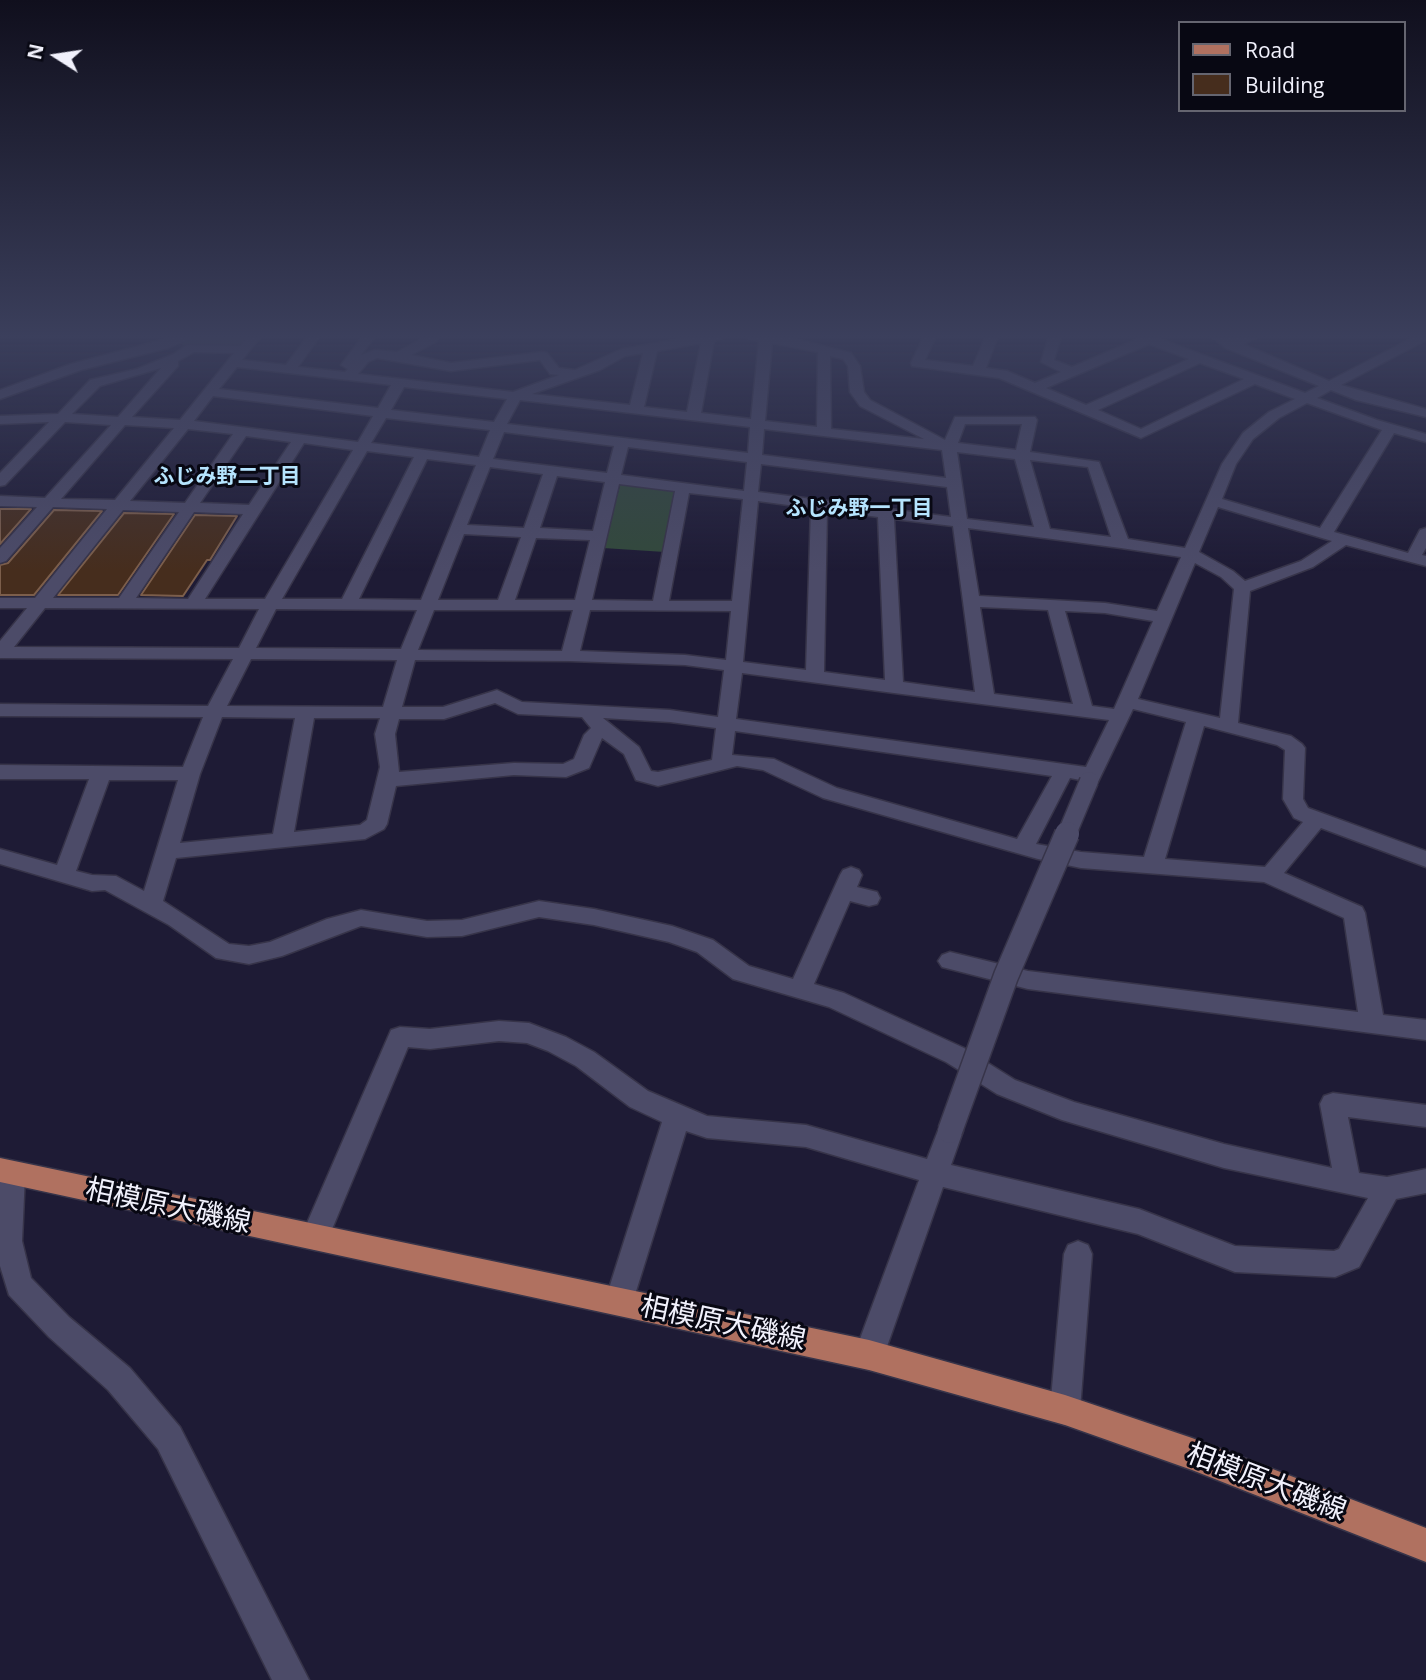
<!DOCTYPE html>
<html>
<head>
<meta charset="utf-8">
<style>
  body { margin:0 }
  #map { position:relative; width:1426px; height:1680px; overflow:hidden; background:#1e1b35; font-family:"Open Sans",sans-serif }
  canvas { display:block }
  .legend { position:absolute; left:1178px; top:21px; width:228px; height:91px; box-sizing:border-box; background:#080813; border:2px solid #656570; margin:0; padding:9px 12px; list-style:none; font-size:21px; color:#f1f1fc }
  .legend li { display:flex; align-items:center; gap:14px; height:35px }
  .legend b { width:35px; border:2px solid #656570 }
  .north { position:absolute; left:21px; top:21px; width:70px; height:70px; -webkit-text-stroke:5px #080813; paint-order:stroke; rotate:282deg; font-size:19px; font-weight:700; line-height:28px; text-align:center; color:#f1f1fc }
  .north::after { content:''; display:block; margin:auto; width:24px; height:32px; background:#f1f1fc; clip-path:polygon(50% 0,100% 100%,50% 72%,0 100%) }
</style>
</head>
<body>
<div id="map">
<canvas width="1426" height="1680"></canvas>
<ul class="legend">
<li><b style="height:9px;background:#b07160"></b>Road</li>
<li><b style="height:19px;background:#462d1d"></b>Building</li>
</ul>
<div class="north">N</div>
</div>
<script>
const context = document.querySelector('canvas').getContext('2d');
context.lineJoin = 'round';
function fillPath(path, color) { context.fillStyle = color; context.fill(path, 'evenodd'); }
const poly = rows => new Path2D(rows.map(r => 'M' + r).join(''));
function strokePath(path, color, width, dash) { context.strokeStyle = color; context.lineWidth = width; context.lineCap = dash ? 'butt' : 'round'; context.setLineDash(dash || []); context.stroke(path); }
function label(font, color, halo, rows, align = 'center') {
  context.font = font + ' "Open Sans","Noto Sans JP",sans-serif'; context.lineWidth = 6; context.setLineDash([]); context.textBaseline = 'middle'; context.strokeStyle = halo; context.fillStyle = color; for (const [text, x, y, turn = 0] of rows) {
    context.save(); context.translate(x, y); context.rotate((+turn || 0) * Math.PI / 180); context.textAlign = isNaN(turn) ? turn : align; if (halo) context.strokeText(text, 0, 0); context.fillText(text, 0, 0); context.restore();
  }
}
fillPath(poly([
  [195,336,249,336,242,345,234,348,189,348,178,342],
  [621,482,675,490,665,552,603,548]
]), '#32493b');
const building = poly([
  [0,509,31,509,0,544,0,509],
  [54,510,102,511,34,595,0,595,0,565,8,563,54,510],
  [124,513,174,514,118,595,58,595,124,513],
  [195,515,237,516,210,560,207,560,183,596,141,595,195,515]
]);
fillPath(building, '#462d1d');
strokePath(building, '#7c5e4b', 2);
const minor = poly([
  [177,336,195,336,168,348,81,370,0,399,0,390,71,364,177,336],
  [249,336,261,336,242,360,286,365,308,336,320,336,298,367,345,372,348,369,341,365,363,336,375,336,361,355,375,350,397,352,422,339,420,336,438,336,437,341,411,355,451,363,543,352,547,353,559,368,575,370,622,349,699,336,727,336,714,341,701,413,751,419,759,341,741,336,787,337,851,353,860,366,864,392,870,400,945,440,955,417,1035,417,1037,420,1030,452,1099,462,1128,539,1185,548,1222,464,1243,433,1269,412,1295,399,1255,384,1141,438,999,378,912,366,911,363,924,336,936,336,925,360,973,366,986,336,998,336,986,368,1007,371,1035,383,1061,372,1041,362,1049,336,1061,336,1054,360,1072,367,1138,339,1134,336,1152,336,1305,393,1319,386,1226,348,1211,336,1227,336,1233,339,1243,336,1260,336,1243,344,1329,381,1416,336,1426,336,1426,340,1341,385,1426,409,1426,417,1356,400,1331,390,1317,398,1377,420,1426,434,1426,442,1394,433,1334,532,1408,553,1420,530,1426,528,1426,548,1422,555,1426,556,1426,566,1346,545,1313,567,1250,591,1238,723,1291,736,1302,744,1305,748,1303,799,1308,808,1426,851,1426,867,1321,828,1284,873,1362,907,1365,913,1383,1015,1426,1020,1426,1040,1028,989,942,967,938,961,942,955,950,952,1028,971,1358,1012,1344,918,1264,882,1081,868,1038,859,823,798,763,770,737,766,658,786,636,780,624,754,602,738,589,768,566,777,514,775,396,786,387,824,384,829,365,839,176,858,163,901,229,944,249,946,270,942,327,919,361,910,427,921,462,920,539,901,594,909,672,926,713,940,749,966,793,979,840,875,843,870,851,867,859,870,862,875,857,887,877,892,880,898,877,904,869,906,850,901,814,984,844,993,964,1048,1015,1080,1074,1102,1224,1144,1332,1168,1320,1104,1324,1096,1333,1093,1426,1105,1426,1127,1348,1117,1359,1173,1387,1177,1426,1169,1426,1193,1396,1199,1359,1267,1335,1277,1235,1272,1138,1234,943,1187,884,1355,880,1365,869,1370,858,1365,854,1355,919,1180,806,1147,707,1138,686,1131,633,1301,629,1311,619,1315,609,1311,605,1301,662,1122,630,1107,576,1066,548,1051,527,1043,499,1041,430,1049,408,1047,325,1246,315,1250,305,1246,301,1237,391,1030,400,1027,430,1029,499,1021,529,1023,566,1037,594,1052,648,1091,707,1116,806,1125,927,1159,941,1123,950,1120,959,1123,963,1131,951,1165,1139,1209,1235,1246,1334,1251,1339,1249,1368,1198,1224,1168,1062,1120,997,1094,946,1062,829,1007,733,979,697,952,669,942,594,925,539,917,462,936,427,937,361,926,282,956,249,964,216,958,169,925,105,890,92,891,0,864,0,849,57,865,89,779,0,779,0,765,183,767,203,717,0,716,0,704,208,706,233,659,0,658,0,641,27,608,0,608,0,598,35,598,107,509,53,507,6,561,0,563,0,548,37,507,0,506,0,496,45,498,111,425,65,422,5,485,0,486,0,473,49,422,0,424,0,416,58,414,90,380,137,369,174,354,187,345,240,346,249,336],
  [701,343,687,412,644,407,657,351,701,343],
  [772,343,818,352,817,427,765,421,772,343],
  [1149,344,1189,359,1086,405,1046,388,1149,344],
  [194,352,234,353,180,420,132,417,178,366,178,361,194,352],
  [643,353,630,405,532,394,600,370,625,356,643,353],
  [830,356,843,359,848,366,850,392,860,406,924,439,831,429,830,356],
  [377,358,451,371,540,360,550,374,559,375,513,392,358,374,368,362,377,358],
  [1200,363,1244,379,1141,429,1098,410,1200,363],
  [237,367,391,385,378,408,219,389,237,367],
  [161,368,118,417,72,414,100,386,161,368],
  [404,387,507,399,494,422,391,410,404,387],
  [213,396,373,416,358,442,194,421,213,396],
  [520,400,750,427,748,453,507,424,520,400],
  [1307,403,1382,430,1320,528,1222,499,1236,464,1253,439,1279,418,1307,403],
  [386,418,490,430,479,457,371,443,386,418],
  [965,424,1022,424,1016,450,958,443,965,424],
  [125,425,174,428,115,500,61,499,125,425],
  [188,429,233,434,185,503,130,501,188,429],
  [764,429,942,450,946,478,762,455,764,429],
  [504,432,614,446,607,473,493,459,504,432],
  [246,436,291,442,249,505,200,503,246,436],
  [304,443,353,450,265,599,205,599,304,443],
  [628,447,747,462,744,491,621,475,628,447],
  [367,451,414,457,342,599,282,599,367,451],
  [957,452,1015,459,1034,527,967,519,957,452],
  [427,459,476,465,421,600,359,599,427,459],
  [1030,460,1088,467,1111,537,1050,529,1030,460],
  [761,464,947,487,951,517,758,492,761,464],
  [490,467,543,474,524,528,467,525,490,467],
  [557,476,605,482,593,531,540,528,557,476],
  [619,484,675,491,653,601,592,600,619,484],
  [689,493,743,499,732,601,669,601,689,493],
  [758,501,811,508,806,670,743,662,758,501],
  [1218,507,1332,541,1301,561,1245,581,1233,571,1199,552,1218,507],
  [123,510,179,512,119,598,53,598,123,510],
  [827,510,878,517,885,680,824,672,827,510],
  [194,512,243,514,188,599,136,598,194,512],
  [894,519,953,526,975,692,903,682,894,519],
  [968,528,1121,548,1181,557,1157,611,1105,603,979,596,968,528],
  [464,534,521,537,498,600,438,600,464,534],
  [536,538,590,540,575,600,515,600,536,538],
  [1195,563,1221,577,1234,589,1220,718,1138,699,1195,563],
  [980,607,1048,610,1073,704,994,694,980,607],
  [45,608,259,609,239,648,14,647,45,608],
  [276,609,417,610,401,649,256,648,276,609],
  [434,610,573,610,562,651,418,650,434,610],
  [590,610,731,611,726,660,685,655,580,651,590,610],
  [1065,611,1105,613,1153,621,1114,709,1092,706,1065,611],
  [251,659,397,660,383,707,227,706,251,659],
  [415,660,570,661,685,665,724,670,718,717,670,710,522,702,497,690,443,707,402,707,415,660],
  [742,673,894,693,1109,720,1086,767,736,719,742,673],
  [495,703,518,714,582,717,591,728,584,735,574,759,563,764,514,763,399,772,395,734,399,719,444,719,495,703],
  [1133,709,1186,722,1144,857,1081,852,1036,844,1070,778,1080,780,1082,786,1096,786,1133,709],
  [222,717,295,718,273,834,180,843,200,774,222,717],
  [314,718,380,718,375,734,380,767,367,820,360,825,294,832,314,718],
  [603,718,670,722,716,728,712,760,658,772,651,771,639,747,603,718],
  [1204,726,1277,745,1285,750,1283,799,1294,818,1303,822,1265,867,1165,859,1204,726],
  [735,731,1052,776,1017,839,837,788,774,759,732,755,735,731],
  [109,780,178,780,144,891,116,876,92,875,76,871,109,780],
  [12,1162,21,1166,25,1174,22,1241,31,1278,69,1317,130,1368,180,1427,309,1680,272,1680,158,1449,108,1390,49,1337,9,1295,0,1266,0,1171,3,1166,12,1162],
  [1078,1241,1088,1245,1092,1254,1080,1410,1076,1421,1065,1425,1054,1421,1050,1410,1064,1254,1068,1245,1078,1241]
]);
const major = poly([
  [0,1158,869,1340,1065,1395,1192,1438,1426,1528,1426,1562,1192,1470,1065,1425,869,1370,0,1182,0,1158]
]);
strokePath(minor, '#373449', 3);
strokePath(major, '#373449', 3);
fillPath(minor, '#4c4b68');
fillPath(major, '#b07160');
const minorBridgeFar1 = poly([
  [1066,836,1089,781]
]);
const minorBridge = poly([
  [950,1131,1006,976,1067,834]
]);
strokePath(minorBridgeFar1, '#373449', 21, []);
strokePath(minorBridge, '#373449', 27, []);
strokePath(minorBridgeFar1, '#4c4b68', 18);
strokePath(minorBridge, '#4c4b68', 24);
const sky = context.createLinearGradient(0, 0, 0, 571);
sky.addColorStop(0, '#100f1d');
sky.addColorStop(0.59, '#3b3f5c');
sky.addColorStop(1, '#3b3f5c00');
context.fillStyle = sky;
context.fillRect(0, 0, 1426, 571);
label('bold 21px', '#b5e4fe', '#080813', [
  ["ふじみ野二丁目",227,477],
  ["ふじみ野一丁目",859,509]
]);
label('28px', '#f1f1fc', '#080813', [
  ["相模原大磯線",168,1207,12],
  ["相模原大磯線",723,1324,12],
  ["相模原大磯線",1266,1483,21]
]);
</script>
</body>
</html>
